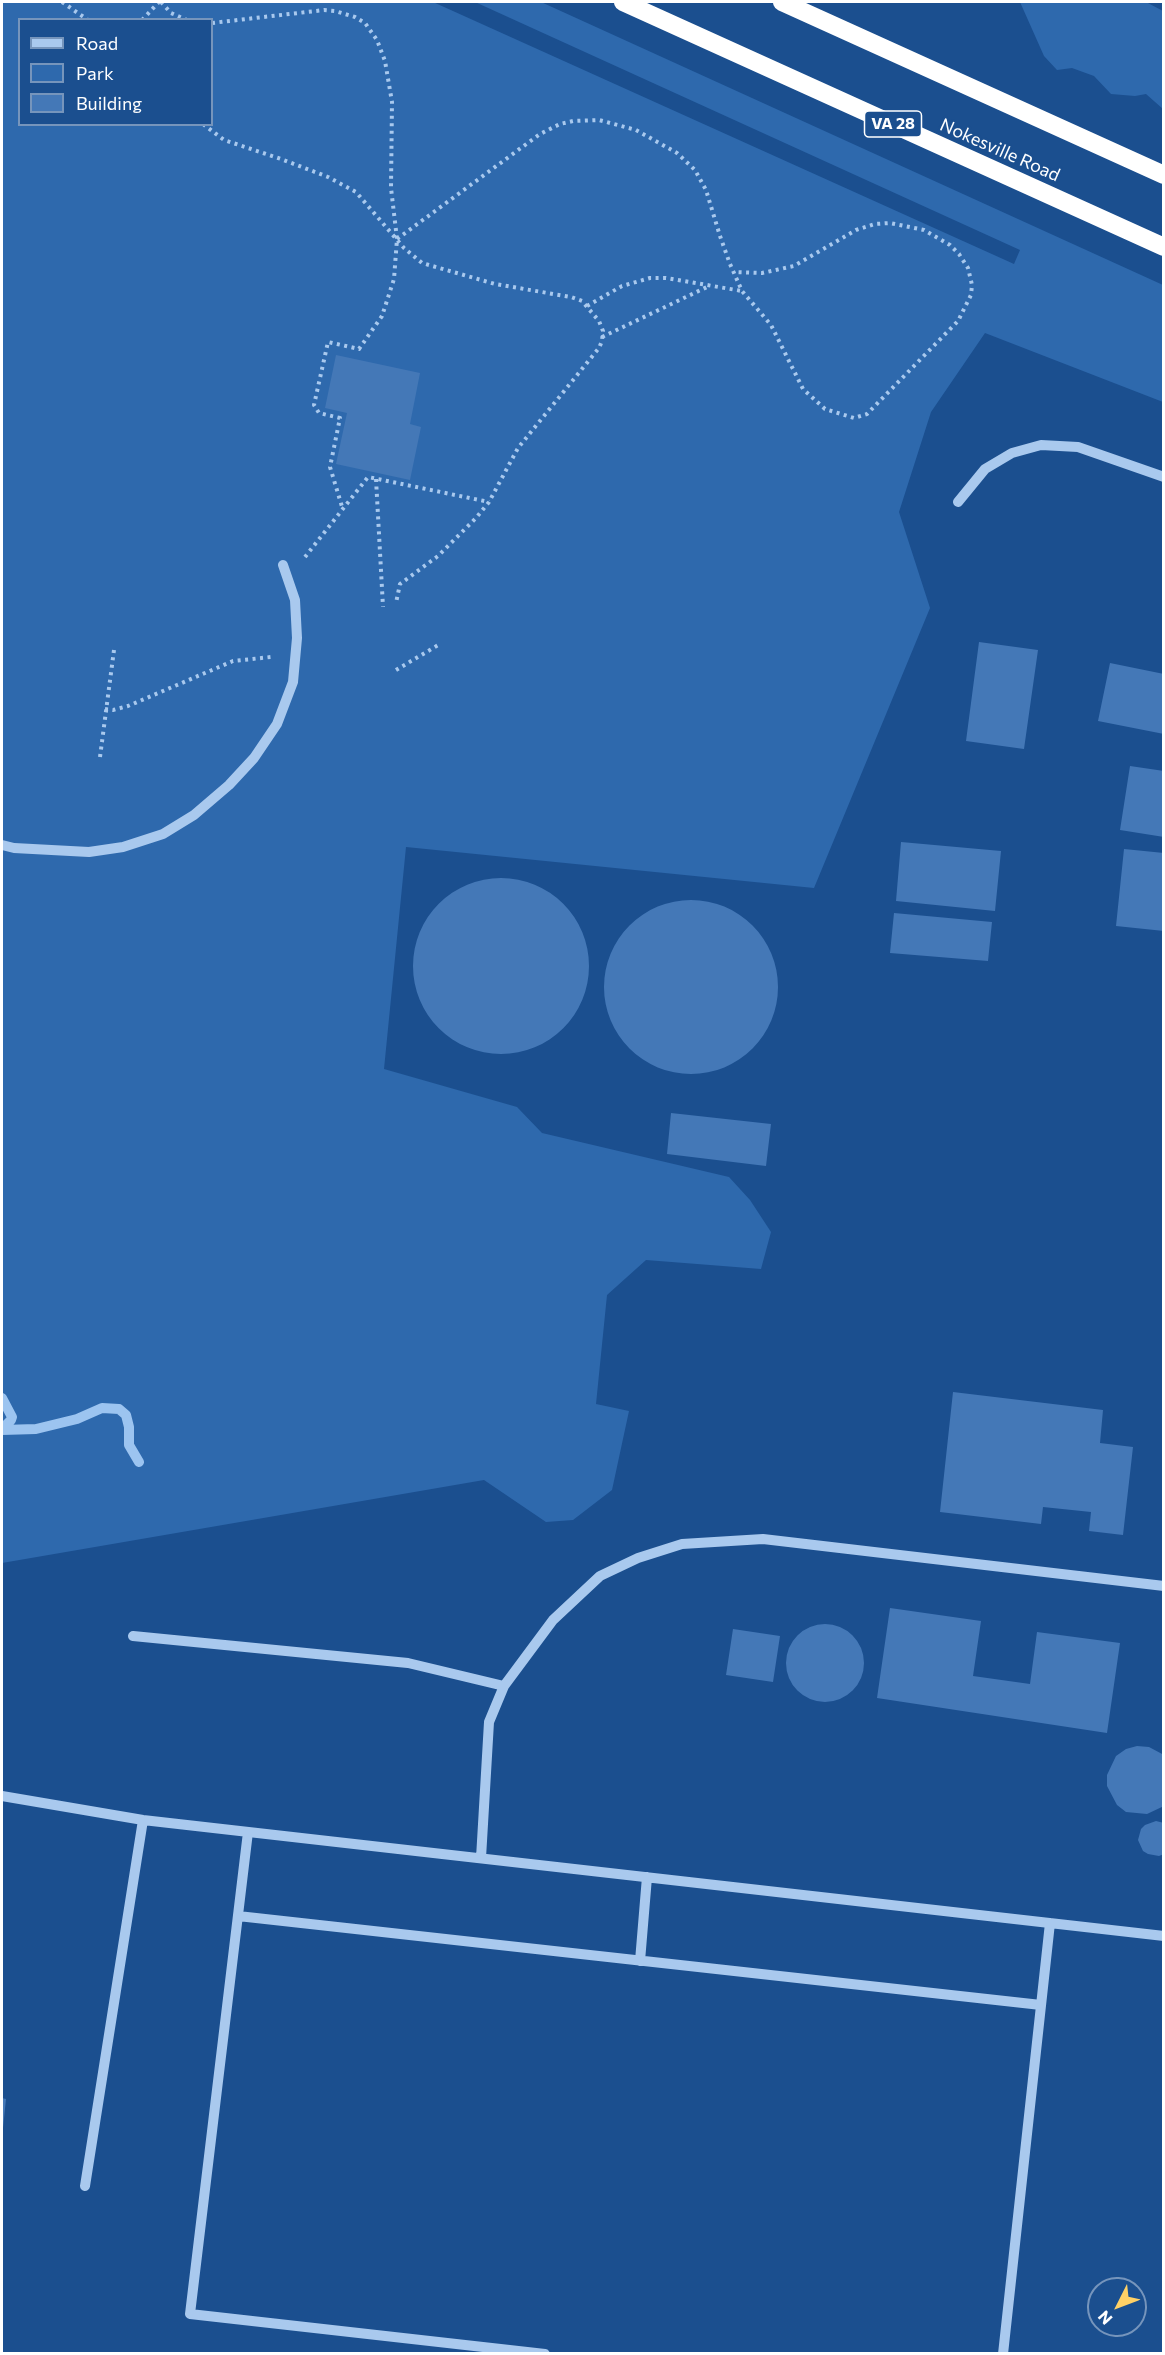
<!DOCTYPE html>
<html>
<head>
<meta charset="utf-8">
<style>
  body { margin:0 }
  #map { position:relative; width:1165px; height:2355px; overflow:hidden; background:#1b4f8f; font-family:Commissioner,sans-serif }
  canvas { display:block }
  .frame { position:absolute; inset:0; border:3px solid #fff; pointer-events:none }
  .legend { position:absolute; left:18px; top:18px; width:195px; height:108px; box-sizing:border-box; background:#1b4f8f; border:2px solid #7695bc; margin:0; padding:8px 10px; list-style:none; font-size:18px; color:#fff }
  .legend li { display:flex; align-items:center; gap:12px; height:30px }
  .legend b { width:30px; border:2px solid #7695bc }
  .north { position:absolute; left:1087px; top:2277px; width:60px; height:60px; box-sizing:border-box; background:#1b4f8f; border:2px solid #7695bc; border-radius:50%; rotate:228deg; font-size:16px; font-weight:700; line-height:24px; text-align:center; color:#fff }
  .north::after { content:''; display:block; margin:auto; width:21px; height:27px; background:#ffd166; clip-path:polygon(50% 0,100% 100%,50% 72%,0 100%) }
</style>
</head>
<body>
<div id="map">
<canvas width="1165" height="2355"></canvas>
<div class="frame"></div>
<ul class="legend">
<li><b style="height:8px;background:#a9c9ee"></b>Road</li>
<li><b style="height:16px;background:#2e69ad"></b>Park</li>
<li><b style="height:16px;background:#4478b7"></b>Building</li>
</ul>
<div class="north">N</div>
</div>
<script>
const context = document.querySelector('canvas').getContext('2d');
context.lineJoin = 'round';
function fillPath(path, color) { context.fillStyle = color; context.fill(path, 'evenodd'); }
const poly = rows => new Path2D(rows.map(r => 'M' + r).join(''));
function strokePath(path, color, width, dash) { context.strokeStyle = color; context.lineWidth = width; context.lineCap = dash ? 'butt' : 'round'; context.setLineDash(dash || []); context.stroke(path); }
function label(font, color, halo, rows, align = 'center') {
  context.font = font + ' Commissioner,sans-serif'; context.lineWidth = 4.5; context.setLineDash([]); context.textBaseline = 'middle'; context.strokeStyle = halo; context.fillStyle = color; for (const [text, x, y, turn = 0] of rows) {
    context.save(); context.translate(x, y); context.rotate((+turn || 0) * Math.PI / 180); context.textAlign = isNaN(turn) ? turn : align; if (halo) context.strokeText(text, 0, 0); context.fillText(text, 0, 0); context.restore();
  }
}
fillPath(poly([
  [2,2,433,2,1014,264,1020,250,475,2,541,2,1163,285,1163,402,985,333,931,412,899,512,930,608,814,888,406,847,384,1069,517,1107,542,1133,729,1177,750,1200,771,1232,761,1269,646,1260,607,1295,596,1404,629,1411,612,1490,573,1520,546,1522,484,1480,2,1563],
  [20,20,212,20,212,124,20,124],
  [1020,2,1146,2,1163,11,1163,109,1146,94,1135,96,1111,94,1094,76,1072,68,1057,70,1044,56]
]), '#2e69ad');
strokePath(poly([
  [2,1398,12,1417,11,1420,2,1429],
  [2,1430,36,1429,77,1419,102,1408,119,1409,126,1415,129,1427,129,1445,139,1462]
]), '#9cc4f0', 10);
fillPath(poly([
  [336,355,420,373,410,424,421,427,410,480,336,464,347,413,325,408],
  [979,642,1038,650,1024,749,966,741],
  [1110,663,1164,674,1164,734,1098,721],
  [1130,766,1164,771,1164,837,1120,830],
  [901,842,1001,851,995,911,896,901],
  [1124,849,1164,853,1164,931,1116,926],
  '413 966a88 88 0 1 1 176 0a88 88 0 1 1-176 0Z',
  '604 987a87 87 0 1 1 174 0a87 87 0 1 1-174 0Z',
  [894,913,992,922,988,961,890,953],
  [671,1113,771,1124,766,1166,667,1154],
  [953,1392,1103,1410,1100,1443,1133,1447,1123,1535,1089,1531,1091,1512,1043,1507,1041,1524,940,1512],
  [890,1608,981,1621,973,1676,1030,1684,1037,1632,1120,1643,1107,1733,877,1698],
  '786 1663a39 39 0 1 1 78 0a39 39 0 1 1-78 0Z',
  [733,1629,780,1636,773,1682,726,1675],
  [1137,1746,1149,1747,1164,1755,1164,1806,1147,1814,1126,1812,1117,1805,1107,1786,1107,1775,1116,1756,1126,1749],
  [1156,1821,1164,1823,1164,1854,1159,1856,1148,1854,1143,1851,1138,1840,1141,1829,1145,1825],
  [2,2098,6,2099,3,2128,2,2128]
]), '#4478b7');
strokePath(poly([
  [62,2,88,20],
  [161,2,171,13,187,20],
  [142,20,159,2],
  [212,23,324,10,335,11,355,17,365,23,377,40,385,61,392,102,391,188,397,239,394,279,382,316,359,349,328,342,314,405,319,413,340,418,330,467,343,510],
  [203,124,224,140,281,159,328,177,356,192,404,248,422,263,495,284,571,297,582,301,599,321,603,331,602,341,599,348,518,448,489,502,476,518,438,556,400,584,396,603],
  [397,239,540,134,560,124,573,121,599,120,636,130,677,153,695,170,706,190,720,236,730,264,742,291,771,325,803,389,825,409,854,418,867,414,958,321,971,295,972,285,968,268,959,254,950,245,924,230,890,223,875,224,856,230,794,266,762,273,734,272],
  [587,306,622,286,650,278,666,278,742,291],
  [602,337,707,287],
  [376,479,383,607],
  [305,557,368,477,489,502],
  [396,670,440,644],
  [105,709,113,710,128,706,233,661,271,657],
  [100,757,114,650]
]), '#a9c9ee', 4, [3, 4.5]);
strokePath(poly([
  [958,502,985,469,1012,453,1041,445,1078,447,1164,477],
  [2,845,14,848,89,852,123,847,163,834,194,815,229,785,254,758,277,724,293,682,297,638,295,600,283,565],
  [133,1636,408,1663,504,1686],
  [2,1796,143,1820,1164,1936],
  [248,1832,190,2314,545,2354],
  [481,1858,489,1722,504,1686,553,1620,600,1576,638,1558,682,1544,763,1539,1164,1586],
  [238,1916,1041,2005],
  [640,1961,647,1877],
  [85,2186,143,1820],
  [1003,2354,1050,1923]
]), '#a9c9ee', 10);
strokePath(poly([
  [623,2,1164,247],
  [782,2,1164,175]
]), '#fff', 18);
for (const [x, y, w] of [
  [893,124,57]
]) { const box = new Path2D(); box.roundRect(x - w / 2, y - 13, w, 26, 4.5); context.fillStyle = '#1b4f8f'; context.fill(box); strokePath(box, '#fff', 1.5); }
label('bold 16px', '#fff', null, [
  ["VA 28",893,124]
]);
label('18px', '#fff', '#1b4f8f', [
  ["Nokesville Road",1000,150,24]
]);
</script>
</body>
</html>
